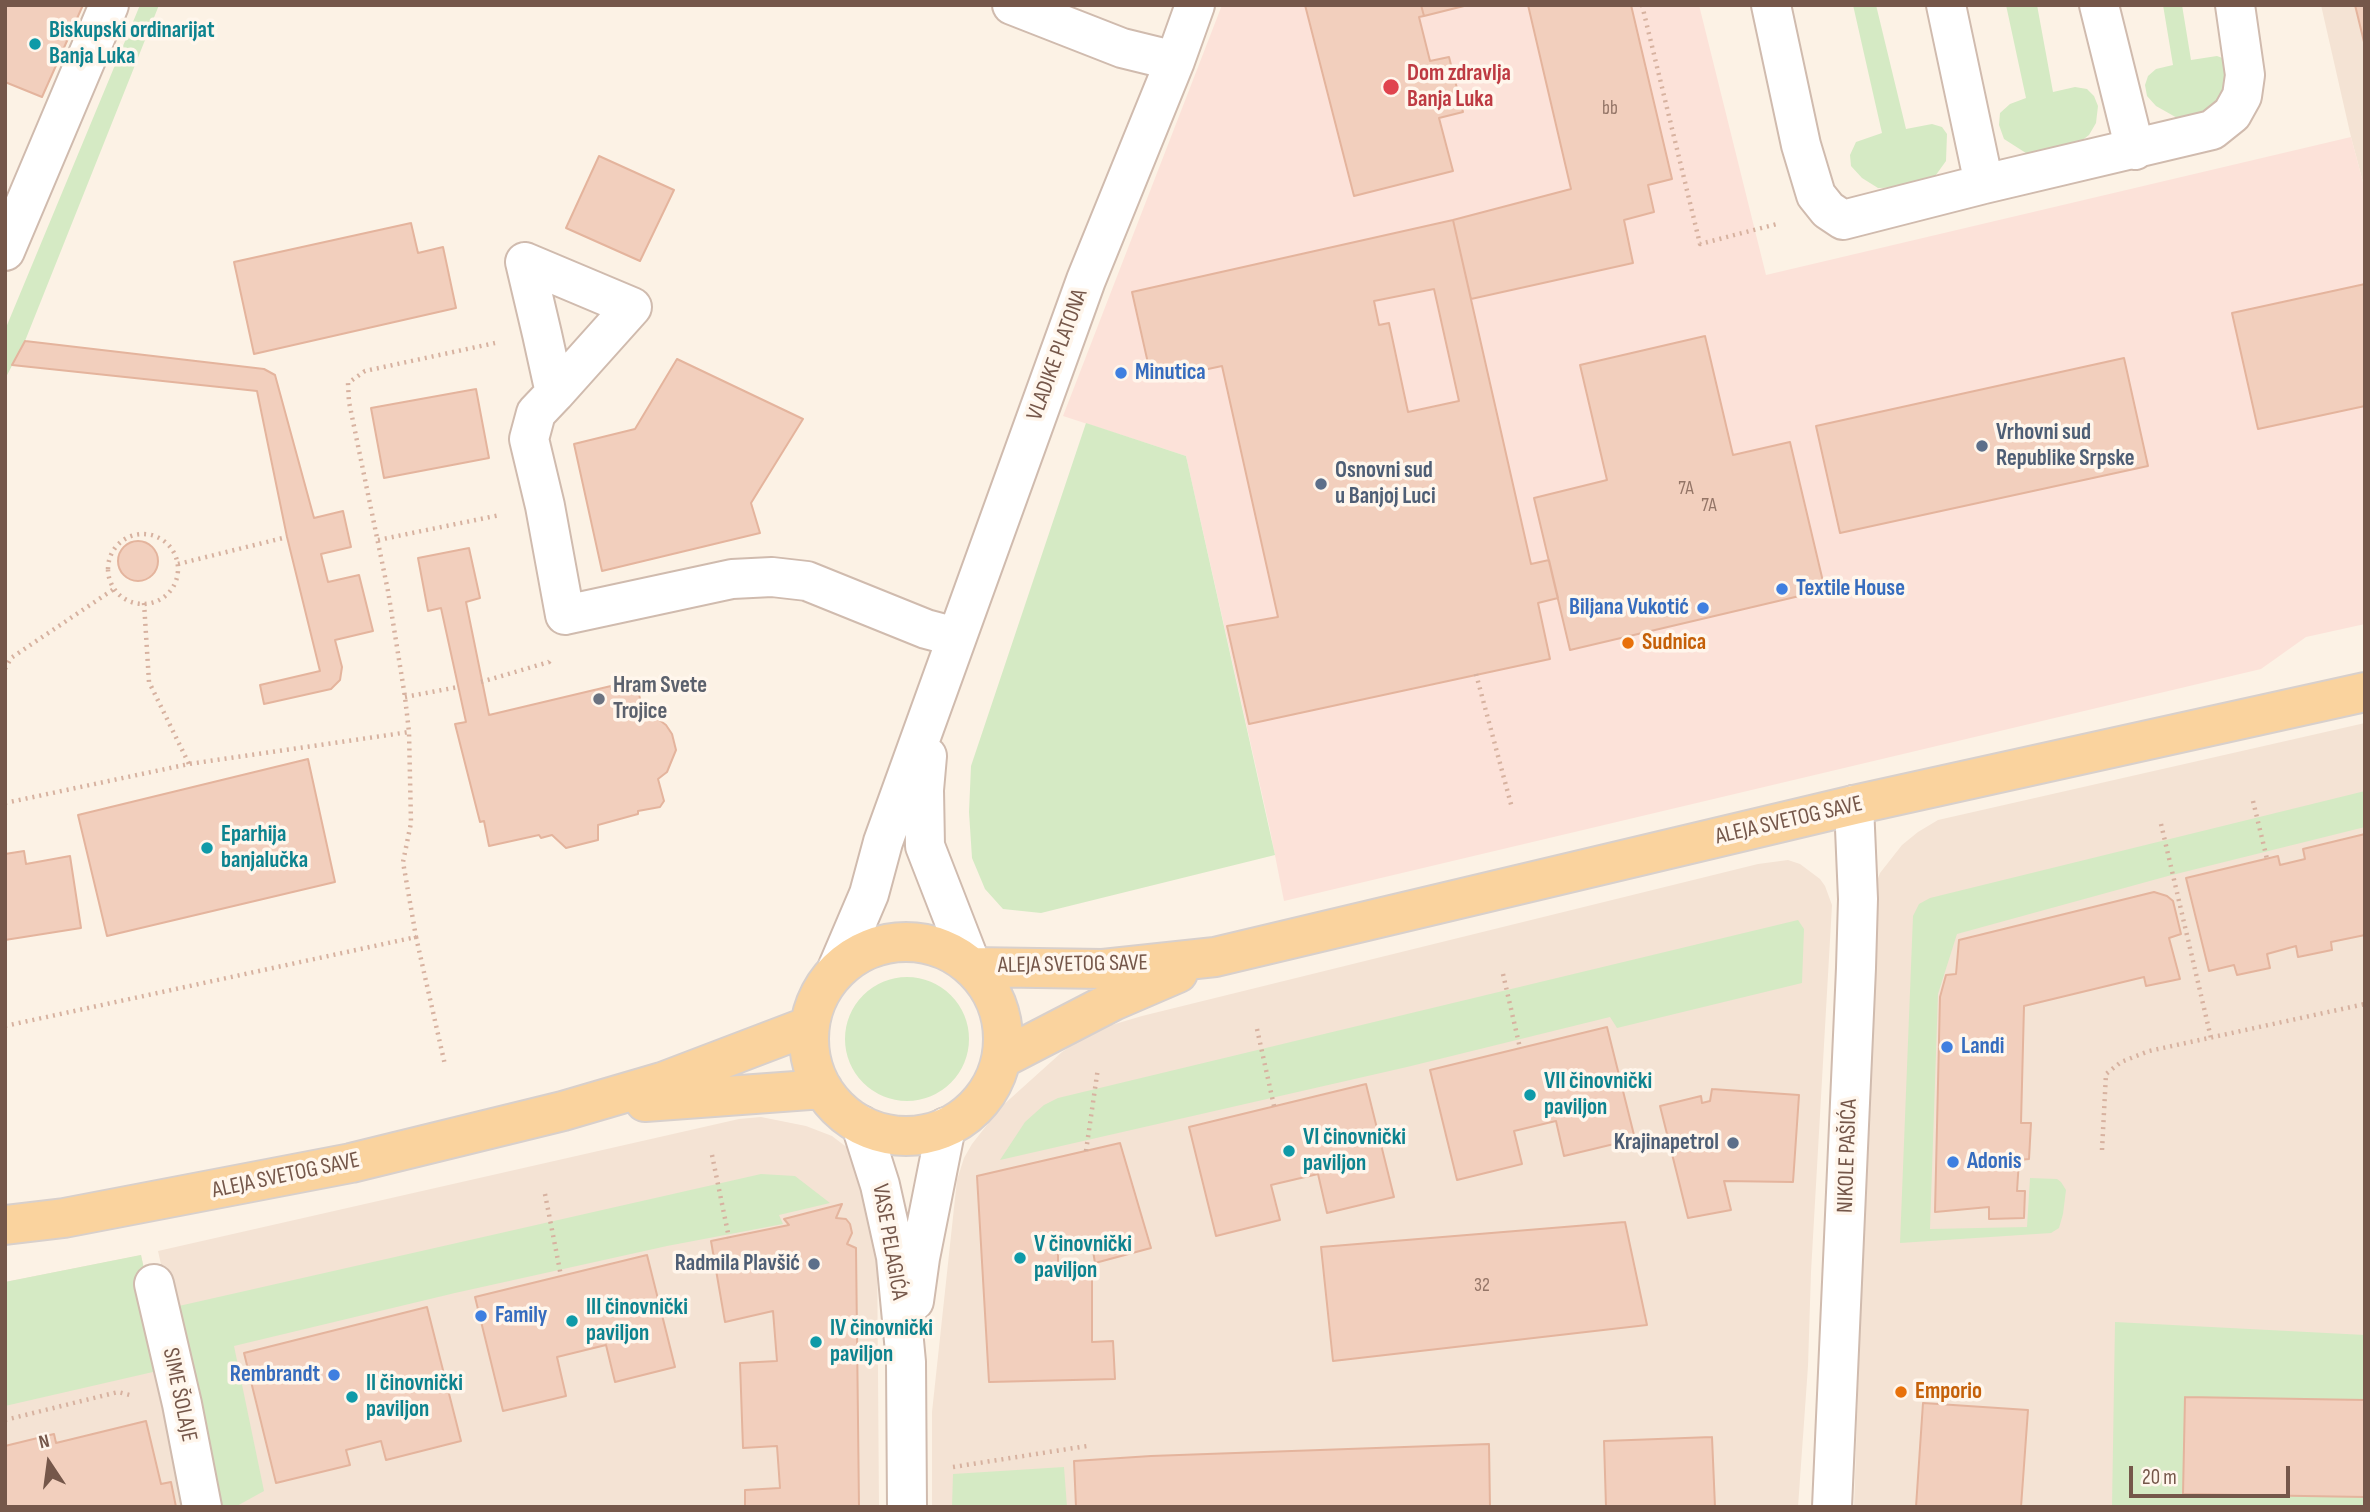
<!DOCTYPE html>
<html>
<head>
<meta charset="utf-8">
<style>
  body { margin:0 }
  #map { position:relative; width:2370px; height:1512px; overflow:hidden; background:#fcf2e5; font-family:"Sofia Sans Condensed",sans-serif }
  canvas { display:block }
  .frame { position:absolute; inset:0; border:7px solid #75574a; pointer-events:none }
  .north { position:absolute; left:14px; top:1428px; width:70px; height:70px; -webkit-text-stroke:5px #fff6ec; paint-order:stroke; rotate:347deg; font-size:19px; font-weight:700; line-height:28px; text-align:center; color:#75574a }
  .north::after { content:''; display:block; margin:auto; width:24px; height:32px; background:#75574a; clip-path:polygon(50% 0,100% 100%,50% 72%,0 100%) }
  .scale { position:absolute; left:2129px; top:1466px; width:161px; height:32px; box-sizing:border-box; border:4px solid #75574a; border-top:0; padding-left:9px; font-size:21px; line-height:24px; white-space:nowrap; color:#75574a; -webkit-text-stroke:5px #fff6ec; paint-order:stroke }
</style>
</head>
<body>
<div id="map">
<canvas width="2370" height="1512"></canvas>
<div class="frame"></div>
<div class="north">N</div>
<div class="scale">20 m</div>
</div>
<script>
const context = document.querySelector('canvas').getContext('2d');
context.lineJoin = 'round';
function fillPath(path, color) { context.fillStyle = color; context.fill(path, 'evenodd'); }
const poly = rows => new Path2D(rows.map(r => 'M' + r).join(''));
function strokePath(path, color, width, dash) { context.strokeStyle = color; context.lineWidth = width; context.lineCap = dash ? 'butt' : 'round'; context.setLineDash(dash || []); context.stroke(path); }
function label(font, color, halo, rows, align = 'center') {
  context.font = font + ' "Sofia Sans Condensed",sans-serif'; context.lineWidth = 7; context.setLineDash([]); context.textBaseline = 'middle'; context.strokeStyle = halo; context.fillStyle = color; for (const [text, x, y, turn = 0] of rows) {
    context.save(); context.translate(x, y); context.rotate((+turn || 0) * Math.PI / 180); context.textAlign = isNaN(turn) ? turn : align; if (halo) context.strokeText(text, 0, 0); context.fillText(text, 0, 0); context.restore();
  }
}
fillPath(poly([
  [2321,5,2365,5,2365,190,2351,137],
  [2365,723,2365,1507,1854,1507,1875,886,1880,873,1902,845,1918,832,1938,820],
  [1788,860,1800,864,1820,879,1825,886,1832,905,1811,1272,1808,1366,1798,1507,932,1507,932,1412,957,1180,964,1158,972,1144,1001,1107,1062,1052,1081,1039,1105,1027,1142,1016,1758,864],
  [761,1117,806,1126,832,1136,849,1149,863,1167,877,1242,879,1507,215,1507,158,1251,739,1119],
  [141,1255,196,1507,5,1507,5,1282]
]), '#f4e3d4');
fillPath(poly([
  [1222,5,1699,5,1766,275,2351,137,2365,190,2365,624,2306,637,2261,669,1284,901,1270,830,1186,456,1063,416]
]), '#fce2d9');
fillPath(poly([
  [140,5,159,5,25,341,5,379,5,330],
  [1853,5,1876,5,1906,129,1932,124,1942,127,1947,134,1946,161,1933,179,1911,187,1878,188,1862,178,1851,166,1850,155,1856,142,1882,133],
  [2006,5,2037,5,2053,92,2075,87,2087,89,2094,96,2098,106,2096,123,2089,135,2076,145,2029,155,2004,139,1999,125,2000,113,2010,104,2026,98],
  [2163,5,2182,5,2191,60,2217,56,2225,59,2235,80,2214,112,2179,119,2156,106,2147,96,2145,85,2148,76,2156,69,2173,65],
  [1086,423,1186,456,1275,855,1041,913,1003,909,985,889,972,858,969,812,971,766],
  [2365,791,2365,827,2168,876,1957,934,1938,994,1930,1229,2027,1227,2030,1178,2057,1179,2061,1182,2066,1190,2063,1214,2059,1228,2051,1233,1900,1243,1913,916,1919,904,1930,898],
  [1798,920,1804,929,1802,983,1617,1028,1610,1017,1407,1067,1000,1160,1025,1122,1044,1105,1058,1098],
  '845 1039a62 62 0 1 1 124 0a62 62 0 1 1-124 0Z',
  [761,1174,795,1176,830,1203,779,1215,783,1224,667,1246,455,1293,234,1346,264,1491,235,1507,215,1507,170,1308],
  [141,1255,166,1369,5,1406,5,1282],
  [2115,1322,2365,1335,2365,1507,2112,1507],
  [1064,1467,1067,1507,952,1507,953,1474]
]), '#d5eac4');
const building = poly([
  [5,5,83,5,42,97,5,82,5,5],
  [1305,5,1421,5,1424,16,1419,17,1430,61,1449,57,1463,112,1439,118,1453,171,1354,196,1305,5],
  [1421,5,1468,5,1424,16,1421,5],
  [1528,5,1631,5,1672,179,1648,185,1654,212,1624,220,1633,263,1471,299,1453,220,1571,189,1528,5],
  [2355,5,2365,5,2365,46,2355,5],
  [599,156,674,190,640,261,566,228,599,156],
  [1453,220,1531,564,1549,560,1558,598,1538,603,1550,659,1249,724,1227,626,1278,617,1222,366,1152,381,1132,292,1453,220],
  [1434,289,1459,401,1408,412,1389,323,1379,325,1374,301,1434,289],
  [411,223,418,253,443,247,456,308,254,354,234,262,411,223],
  [2365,284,2365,406,2258,429,2232,313,2365,284],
  [1705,336,1733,455,1790,442,1825,590,1570,650,1534,498,1607,480,1580,365,1705,336],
  [25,341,264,369,275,375,314,518,343,511,351,547,321,554,328,582,359,575,373,631,335,640,342,667,340,680,331,689,264,704,260,685,320,671,287,537,257,391,12,365,25,341],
  [2124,358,2148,466,1840,533,1816,426,2124,358],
  [677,359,803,419,751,503,760,533,602,571,574,444,635,429,677,359],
  [476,389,489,458,384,478,371,408,476,389],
  '118 561a20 20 0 1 1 40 0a20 20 0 1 1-40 0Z',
  [469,548,480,598,466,602,489,715,611,686,611,689,636,684,643,709,647,715,658,719,666,725,672,734,676,750,667,772,658,779,664,801,660,807,638,811,638,814,598,825,598,840,566,848,552,835,541,838,539,835,489,846,484,821,480,822,455,724,466,722,441,608,428,611,418,558,469,548],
  [308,759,335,882,107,936,78,815,308,759],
  [2365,834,2365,935,2331,942,2332,950,2298,957,2296,946,2267,954,2270,968,2237,975,2234,965,2209,971,2186,878,2278,856,2280,865,2305,859,2303,849,2365,834],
  [24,851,26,864,70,856,81,928,5,940,5,854,24,851],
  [2154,892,2167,896,2173,901,2181,934,2169,938,2180,979,2146,986,2144,977,2024,1006,2021,1123,2031,1123,2029,1159,2019,1160,2017,1191,2025,1191,2024,1218,1989,1219,1989,1207,1935,1212,1940,997,1946,975,1956,974,1959,940,2154,892],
  [1607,1027,1635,1139,1564,1156,1556,1121,1514,1131,1522,1164,1457,1180,1430,1070,1607,1027],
  [1366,1084,1394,1197,1327,1213,1318,1174,1271,1185,1280,1220,1216,1236,1189,1127,1366,1084],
  [1712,1089,1799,1095,1793,1182,1724,1181,1731,1210,1688,1218,1660,1106,1701,1096,1702,1103,1710,1101,1712,1089],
  [1120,1143,1151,1248,1095,1263,1092,1245,1058,1254,1058,1271,1092,1273,1092,1342,1113,1341,1115,1379,989,1382,977,1176,1120,1143],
  [842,1204,836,1218,846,1219,850,1224,852,1233,847,1244,856,1248,859,1507,745,1507,745,1490,780,1488,777,1446,743,1448,740,1363,777,1361,773,1311,725,1322,711,1241,789,1225,784,1219,842,1204],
  [1625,1222,1647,1325,1333,1361,1321,1247,1625,1222],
  [647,1255,675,1367,615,1382,606,1345,557,1357,566,1396,503,1411,475,1297,647,1255],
  [427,1307,461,1441,386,1460,381,1441,346,1450,350,1465,276,1483,244,1353,427,1307],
  [2185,1397,2365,1400,2365,1497,2183,1494,2185,1397],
  [1923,1403,2028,1410,2021,1507,1916,1507,1923,1403],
  [146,1421,161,1484,171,1482,176,1507,5,1507,5,1446,54,1434,56,1443,146,1421],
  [1712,1437,1715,1507,1606,1507,1604,1441,1712,1437],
  [1489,1444,1490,1507,1076,1507,1074,1461,1151,1456,1489,1444]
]);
fillPath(building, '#f2cfbd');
strokePath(building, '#e4b49d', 2);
const minor = poly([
  [1012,5,1122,48,1175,61],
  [1771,5,1801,145,1816,195,1828,210,1843,220,1984,184,2212,130,2232,114,2242,96,2245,75,2235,5],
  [1946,5,1984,184],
  [2099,5,2135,150],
  [5,251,109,5],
  [525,262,632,307,555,393,542,334,525,262],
  [555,393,536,413,529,439,545,506,565,615,732,579,772,577,807,581,926,629,956,637],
  [927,756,924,790,925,846,972,967],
  [837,969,869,894,883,842,1086,280,1175,61,1195,5],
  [861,1125,880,1185,896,1257,906,1362,907,1507],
  [154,1284,182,1404,202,1507],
  [914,1301,920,1258,946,1127],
  [1832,1507,1856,968,1858,899,1854,805]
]);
const major = poly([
  '809 1039a97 97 0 1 1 194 0a97 97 0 1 1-194 0Z',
  [972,967,1103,969,1215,957,1854,805,2365,692],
  [1001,1059,1113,1001,1178,973],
  [645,1102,823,1089],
  [5,1225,64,1218,351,1163,563,1111,662,1082,809,1026]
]);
strokePath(minor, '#d0bbae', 42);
strokePath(major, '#d8d0cc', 42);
strokePath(poly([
  [1642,5,1700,244,1777,224],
  '108 569a35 35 0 1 1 70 0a35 35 0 1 1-70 0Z',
  [378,540,500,515],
  [178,564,287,537],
  [144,603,149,682,189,764],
  [5,669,11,658,114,589],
  [1476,674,1512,808],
  [481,682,549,662,551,659],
  [405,697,458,687],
  [2253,801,2267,859],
  [5,803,189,764,409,732],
  [2161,824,2211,1038],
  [416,937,445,1065],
  [1503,974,1520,1048],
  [5,1026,416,937,403,862,411,823,409,732,405,697,388,591,349,402,348,383,365,371,495,343],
  [1257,1029,1274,1106],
  [2102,1150,2106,1074,2121,1062,2149,1051,2365,1004],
  [1086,1151,1098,1068],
  [712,1155,729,1238],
  [545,1194,561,1276],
  [5,1420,118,1392,130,1395],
  [953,1467,1087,1446]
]), '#d7b2a0', 4.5, [2, 5]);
strokePath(minor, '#fff', 38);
strokePath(major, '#fad39e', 38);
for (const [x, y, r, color] of [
  [35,44,7,"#0f9aa8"],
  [1391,87,9,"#e0444e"],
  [1121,373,7,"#3f7fe0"],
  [1982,446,7,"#5c6f8a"],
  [1321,484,7,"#5c6f8a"],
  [1782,589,7,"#3f7fe0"],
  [1703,608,7,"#3f7fe0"],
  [1628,643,7,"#e8710a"],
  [599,699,7,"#6b7280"],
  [207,848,7,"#0f9aa8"],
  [1947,1047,7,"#3f7fe0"],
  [1530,1095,7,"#0f9aa8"],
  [1733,1143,7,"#5c6f8a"],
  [1289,1151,7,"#0f9aa8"],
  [1953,1162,7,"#3f7fe0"],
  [1020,1258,7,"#0f9aa8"],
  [814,1264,7,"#5c6f8a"],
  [481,1316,7,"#3f7fe0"],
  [572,1321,7,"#0f9aa8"],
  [816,1342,7,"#0f9aa8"],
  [334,1375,7,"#3f7fe0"],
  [1901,1392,7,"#e8710a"],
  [352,1397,7,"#0f9aa8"]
]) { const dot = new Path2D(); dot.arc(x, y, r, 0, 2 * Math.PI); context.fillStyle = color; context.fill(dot); strokePath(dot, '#fff6ec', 2.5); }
label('19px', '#947567', null, [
  ["bb",1610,109],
  ["7A",1686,489],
  ["7A",1709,506],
  ["32",1482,1286]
]);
label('bold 23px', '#0d838f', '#fff6ec', [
  ["Biskupski ordinarijat",49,31],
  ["Banja Luka",49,57],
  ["Eparhija",221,835],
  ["banjalučka",221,861],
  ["VII činovnički",1544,1082],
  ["paviljon",1544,1108],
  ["VI činovnički",1303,1138],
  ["paviljon",1303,1164],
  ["V činovnički",1034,1245],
  ["paviljon",1034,1271],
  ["III činovnički",586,1308],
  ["paviljon",586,1334],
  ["IV činovnički",830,1329],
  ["paviljon",830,1355],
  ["II činovnički",366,1384],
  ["paviljon",366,1410]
], 'left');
label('bold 23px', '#be3a42', '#fff6ec', [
  ["Dom zdravlja",1407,74],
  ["Banja Luka",1407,100]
], 'left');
label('23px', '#75574a', '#fff6ec', [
  ["VLADIKE PLATONA",1058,355,-70],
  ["ALEJA SVETOG SAVE",1789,821,-13],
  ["ALEJA SVETOG SAVE",1073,965,-1],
  ["NIKOLE PAŠIĆA",1848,1156,-88],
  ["ALEJA SVETOG SAVE",286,1176,-12],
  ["VASE PELAGIĆA",889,1242,80],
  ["SIME ŠOLAJE",179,1395,78]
]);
label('bold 23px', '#366cbe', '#fff6ec', [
  ["Minutica",1135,373],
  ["Textile House",1796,589],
  ["Biljana Vukotić",1689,608,"right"],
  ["Landi",1961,1047],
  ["Adonis",1967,1162],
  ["Family",495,1316],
  ["Rembrandt",320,1375,"right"]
], 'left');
label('bold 23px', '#4e5e75', '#fff6ec', [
  ["Vrhovni sud",1996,433],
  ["Republike Srpske",1996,459],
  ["Osnovni sud",1335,471],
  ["u Banjoj Luci",1335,497],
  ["Krajinapetrol",1719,1143,"right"],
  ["Radmila Plavšić",800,1264,"right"]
], 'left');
label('bold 23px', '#c56008', '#fff6ec', [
  ["Sudnica",1642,643],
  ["Emporio",1915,1392]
], 'left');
label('bold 23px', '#5b616d', '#fff6ec', [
  ["Hram Svete",613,686],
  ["Trojice",613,712]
], 'left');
</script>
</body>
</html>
